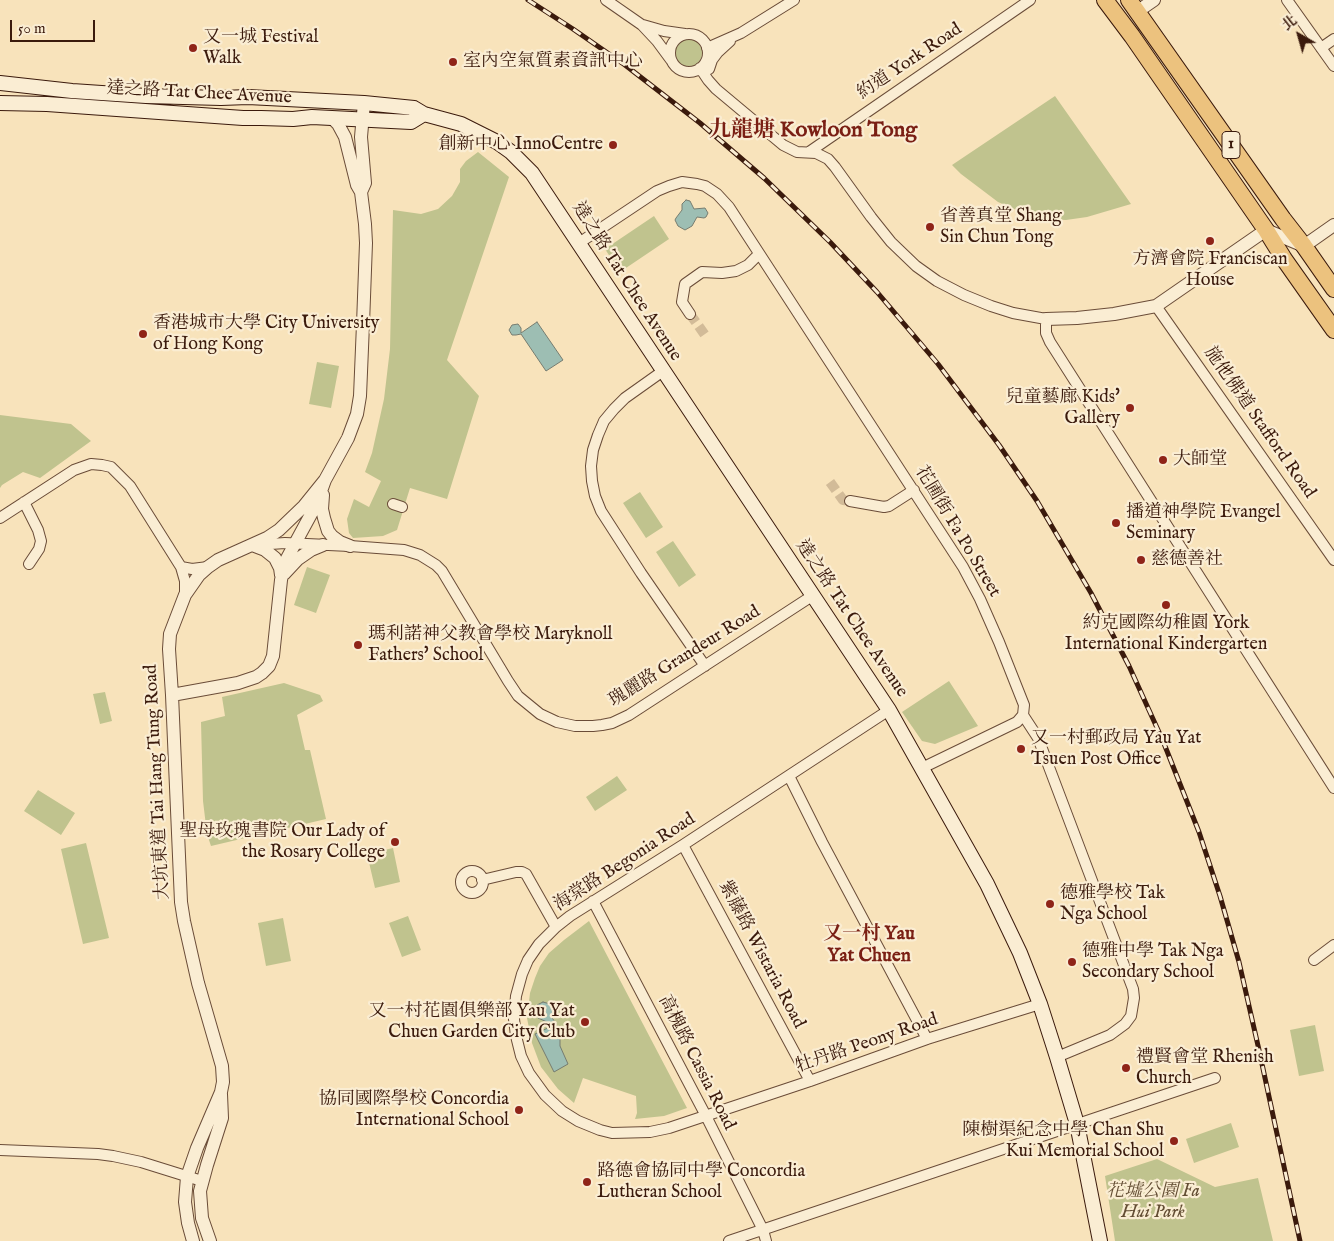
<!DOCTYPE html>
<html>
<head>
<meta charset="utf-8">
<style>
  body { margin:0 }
  #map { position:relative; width:1334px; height:1241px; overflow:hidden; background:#f8e3bb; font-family:"IM FELL English","Noto Serif TC",serif }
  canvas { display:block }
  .north { position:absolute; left:1274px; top:10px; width:50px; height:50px; -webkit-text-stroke:4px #faedd3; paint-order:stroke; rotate:322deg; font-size:14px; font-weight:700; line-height:20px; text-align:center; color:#3b1a0c }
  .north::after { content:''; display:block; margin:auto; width:18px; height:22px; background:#3b1a0c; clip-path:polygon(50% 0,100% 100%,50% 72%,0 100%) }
  .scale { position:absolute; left:10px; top:20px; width:85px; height:22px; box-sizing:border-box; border:2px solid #3b1a0c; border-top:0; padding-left:6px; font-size:15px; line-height:18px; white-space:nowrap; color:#3b1a0c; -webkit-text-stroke:4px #faedd3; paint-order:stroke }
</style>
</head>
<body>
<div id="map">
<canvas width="1334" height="1241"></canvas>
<div class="north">北</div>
<div class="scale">50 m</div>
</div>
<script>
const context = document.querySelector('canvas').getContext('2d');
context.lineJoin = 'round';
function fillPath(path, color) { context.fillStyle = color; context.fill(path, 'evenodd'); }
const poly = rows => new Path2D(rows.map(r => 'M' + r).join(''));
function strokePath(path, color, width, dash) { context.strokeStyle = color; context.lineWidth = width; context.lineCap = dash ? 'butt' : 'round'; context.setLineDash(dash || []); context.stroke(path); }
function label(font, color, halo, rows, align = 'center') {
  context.font = font + ' "IM FELL English","Noto Serif TC",serif'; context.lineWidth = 4.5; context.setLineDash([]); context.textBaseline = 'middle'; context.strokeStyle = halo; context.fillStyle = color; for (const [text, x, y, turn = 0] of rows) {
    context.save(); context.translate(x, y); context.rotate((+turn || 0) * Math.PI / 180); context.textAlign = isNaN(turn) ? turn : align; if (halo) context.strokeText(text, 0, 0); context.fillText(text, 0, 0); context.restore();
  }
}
fillPath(poly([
  '674 53a14 14 0 1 1 28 0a14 14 0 1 1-28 0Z',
  [1055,96,1131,204,1087,217,1066,220,1046,219,1028,215,998,202,961,174,952,165],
  [478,152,509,177,447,360,479,396,447,499,410,488,397,530,383,536,353,538,349,533,347,519,354,499,369,507,381,481,365,472,372,453,384,399,390,349,393,210,421,214,438,209,452,196,460,182,460,169,466,161],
  [654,216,669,239,620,272,605,249],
  [317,362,339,366,331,408,309,404],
  [0,415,71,424,91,441,40,478,23,472,2,485,0,488],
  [640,492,663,527,646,538,623,503],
  [673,541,696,575,679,587,656,552],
  [307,567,330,575,316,613,294,605],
  [949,681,978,726,935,744,922,741,902,712],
  [284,683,320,695,323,701,297,715,305,750,310,750,326,819,211,846,207,834,203,801,201,722,225,716,222,697],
  [105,692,112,721,100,724,93,694],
  [617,776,627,790,595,811,586,797],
  [38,790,75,813,61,835,24,811],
  [86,843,109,938,83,944,61,849],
  [393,848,400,882,375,888,367,854],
  [408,916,421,950,402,957,389,923],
  [283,918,291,961,266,966,258,923],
  [589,921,687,1108,664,1116,635,1119,637,1113,636,1096,583,1078,574,1103,558,1089,541,1067,532,1043,527,1018,530,993,535,978,540,966,549,953,564,940],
  [1315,1025,1324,1071,1299,1076,1290,1030],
  [1231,1123,1239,1147,1194,1163,1186,1139],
  [1157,1159,1215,1187,1258,1178,1273,1241,1115,1241,1105,1176]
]), '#c0c38e');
const water = poly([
  [686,200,690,201,694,209,705,208,708,213,706,217,704,218,697,217,692,226,685,230,678,226,675,220,676,218,682,210,682,204,686,200],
  [537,322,563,360,546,371,521,334,516,335,512,335,509,330,512,325,518,324,521,328,521,333,537,322],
  [543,1002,550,1004,552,1007,553,1010,552,1018,556,1023,556,1032,560,1038,560,1046,568,1064,554,1072,535,1034,550,1027,547,1022,538,1018,536,1014,536,1009,537,1005,543,1002]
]);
fillPath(water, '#9dbeb3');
strokePath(water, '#767c70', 1);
strokePath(poly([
  [690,314,705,335],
  [830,482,843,500,850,501]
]), '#d2bb98', 10, [10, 5]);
const minor = poly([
  [606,0,642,25,657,41,671,60],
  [1287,0,1334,66],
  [643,25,664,31,685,34],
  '670 53a19 19 0 1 1 38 0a19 19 0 1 1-38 0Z',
  [707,48,741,33,794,0],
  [1321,48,1334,39],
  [700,68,708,80,716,89,783,145,797,152,816,153,828,159,835,167,871,217,891,242,916,266,937,281,964,295,991,306,1013,313,1046,319,1046,333,1050,342,1334,788],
  [709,69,712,60,718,52,730,41],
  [809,152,1030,0],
  [579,243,657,191,669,186,682,182,697,184,705,186,717,194,729,207,963,567,980,599,999,642,1022,700,1024,705,1023,715,1038,738,1133,989,1134,998,1131,1016,1125,1024,1110,1035,1057,1057],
  [1156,306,1334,560],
  [690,314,682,302,685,284,702,272,722,273,736,271,748,265,759,254],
  [663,371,625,398,614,409,604,421,598,435,593,450,591,466,592,481,595,496,601,511,641,573,705,666],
  [850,501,884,507,889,506,914,490],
  [24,502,38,530,41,541,39,549,29,564],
  [393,504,402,507],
  [0,518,74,470,91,464,102,465,111,467,130,486,181,567,185,581,185,595],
  [256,545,285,543,350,546,404,550,420,555,436,565,442,571,508,681,518,696,540,714,557,722,575,726,593,726,602,725,612,723,629,715,812,596],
  [181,567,192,569,208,567],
  [889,710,683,845,570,916,556,927,539,944,528,960,522,974,516,996,514,1019,516,1036,521,1056,529,1073,545,1095,562,1111,578,1121,600,1130,612,1133,650,1132,669,1128,810,1081,927,1039,1040,1004],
  [922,768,1017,722,1023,715],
  [789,776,822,842,927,1039],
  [683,845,810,1081],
  '461 882a11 11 0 1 1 22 0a11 11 0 1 1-22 0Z',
  [482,880,516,872,522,872,526,874,556,927],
  [593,901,706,1116,763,1230,766,1241],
  [1314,960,1334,945],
  [0,1150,98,1154,113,1156,141,1162,202,1181],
  [729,1241,1215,1078]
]);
const tertiary = poly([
  [1138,11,1154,0],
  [361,192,365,183,361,137,364,103],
  [1046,319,1077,318,1114,314,1156,306,1266,230,1304,246,1334,225],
  [323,495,322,509,324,518,328,531,332,536,340,542,350,546],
  [252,545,265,550,275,558,280,568,281,575],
  [284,574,298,559,311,550,323,545],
  [172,695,238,683,256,677,262,673,269,666,273,656,281,580,285,562,316,505,325,480,348,438,357,414,360,396,363,324,366,243,365,224,361,192,357,185,345,137,338,124,333,119],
  [193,1241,188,1223,185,1202,187,1177,197,1148,221,1092,223,1082,222,1066,198,983,184,921,181,902,172,695,169,649,170,634,185,595,199,575,208,567,218,560,267,538,279,530,304,506,325,480],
  [210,1241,202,1218,200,1191,207,1165,222,1118,221,1094]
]);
const secondary = poly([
  [0,83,72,91,146,96,221,98,248,97,364,103,414,108,424,114,461,124,497,142,511,152,532,173,889,710,987,884,1020,953,1040,1004,1057,1057,1077,1124,1100,1241],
  [0,103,47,104,243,118,261,118,293,119,312,117,411,122,424,114]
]);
const trunk = poly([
  [1105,0,1132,36,1266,230,1284,259,1334,330],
  [1129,0,1283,219,1304,246,1334,289]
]);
strokePath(minor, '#6a4c38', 12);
strokePath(tertiary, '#6a4c38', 14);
strokePath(secondary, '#3b1a0c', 16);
strokePath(trunk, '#3b1a0c', 18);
strokePath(minor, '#faedd3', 10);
strokePath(tertiary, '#faedd3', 12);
strokePath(secondary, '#faedd3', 14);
strokePath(trunk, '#ecc27e', 16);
const rail = poly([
  [528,0,573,29,625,65,700,123,764,178,830,242,877,292,938,364,999,445,1037,501,1091,593,1129,666,1163,741,1199,832,1220,896,1239,962,1259,1050,1300,1241]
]);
strokePath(rail, '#3b1a0c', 5);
strokePath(rail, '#faedd3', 3, [9]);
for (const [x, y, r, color] of [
  [193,48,5,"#8f2418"],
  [453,62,5,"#8f2418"],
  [613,145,5,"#8f2418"],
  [930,227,5,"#8f2418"],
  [1210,241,5,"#8f2418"],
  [143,334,5,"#8f2418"],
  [1130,408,5,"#8f2418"],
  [1163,460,5,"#8f2418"],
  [1116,523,5,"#8f2418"],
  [1141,560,5,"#8f2418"],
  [1166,605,5,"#8f2418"],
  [358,645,5,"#8f2418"],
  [1021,749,5,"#8f2418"],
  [395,842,5,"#8f2418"],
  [1050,904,5,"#8f2418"],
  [1072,962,5,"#8f2418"],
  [585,1022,5,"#8f2418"],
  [1126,1068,5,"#8f2418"],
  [519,1110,5,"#8f2418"],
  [1174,1141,5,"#8f2418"],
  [587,1182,5,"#8f2418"]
]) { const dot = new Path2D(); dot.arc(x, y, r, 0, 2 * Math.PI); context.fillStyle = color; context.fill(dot); strokePath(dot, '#faedd3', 2); }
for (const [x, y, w] of [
  [1231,145,18]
]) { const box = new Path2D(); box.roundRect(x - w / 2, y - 13.5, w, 27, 4); context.fillStyle = '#faedd3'; context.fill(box); strokePath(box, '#3b1a0c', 1); }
label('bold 16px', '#3b1a0c', null, [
  ["1",1231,145]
]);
label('18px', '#3b1a0c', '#faedd3', [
  ["又一城 Festival",203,38],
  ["Walk",203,59],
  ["室內空氣質素資訊中心",463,62],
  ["創新中心 InnoCentre",603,145,"right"],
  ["省善真堂 Shang",940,217],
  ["Sin Chun Tong",940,238],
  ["方濟會院 Franciscan",1210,260,"center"],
  ["House",1210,281,"center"],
  ["香港城市大學 City University",153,324],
  ["of Hong Kong",153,345],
  ["兒童藝廊 Kids'",1120,398,"right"],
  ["Gallery",1120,419,"right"],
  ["大師堂",1173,460],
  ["播道神學院 Evangel",1126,513],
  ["Seminary",1126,534],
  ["慈德善社",1151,560],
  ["約克國際幼稚園 York",1166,624,"center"],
  ["International Kindergarten",1166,645,"center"],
  ["瑪利諾神父教會學校 Maryknoll",368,635],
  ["Fathers' School",368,656],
  ["又一村郵政局 Yau Yat",1031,739],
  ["Tsuen Post Office",1031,760],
  ["聖母玫瑰書院 Our Lady of",385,832,"right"],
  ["the Rosary College",385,853,"right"],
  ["德雅學校 Tak",1060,894],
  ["Nga School",1060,915],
  ["德雅中學 Tak Nga",1082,952],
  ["Secondary School",1082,973],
  ["又一村花園俱樂部 Yau Yat",575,1012,"right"],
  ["Chuen Garden City Club",575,1033,"right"],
  ["禮賢會堂 Rhenish",1136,1058],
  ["Church",1136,1079],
  ["協同國際學校 Concordia",509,1100,"right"],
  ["International School",509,1121,"right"],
  ["陳樹渠紀念中學 Chan Shu",1164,1131,"right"],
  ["Kui Memorial School",1164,1152,"right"],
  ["路德會協同中學 Concordia",597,1172],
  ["Lutheran School",597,1193]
], 'left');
label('18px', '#3b1a0c', '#faedd3', [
  ["約道 York Road",910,62,-34],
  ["達之路 Tat Chee Avenue",199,94,3],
  ["達之路 Tat Chee Avenue",626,282,57],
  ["施他佛道 Stafford Road",1259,423,55],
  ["花圃街 Fa Po Street",957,532,59],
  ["達之路 Tat Chee Avenue",851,619,56],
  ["瑰麗路 Grandeur Road",685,657,-32],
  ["大坑東道 Tai Hang Tung Road",158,782,-93],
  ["海棠路 Begonia Road",625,863,-33],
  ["紫藤路 Wistaria Road",761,955,62],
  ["牡丹路 Peony Road",867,1044,-19],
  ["高槐路 Cassia Road",696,1063,63]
]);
label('italic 18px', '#634d33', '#faedd3', [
  ["花墟公園 Fa",1153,1192],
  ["Hui Park",1153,1213]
]);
label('bold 19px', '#7a1f14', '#faedd3', [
  ["又一村 Yau",869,935],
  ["Yat Chuen",869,957]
]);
label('bold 22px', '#7a1f14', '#faedd3', [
  ["九龍塘 Kowloon Tong",813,131]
]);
</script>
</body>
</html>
